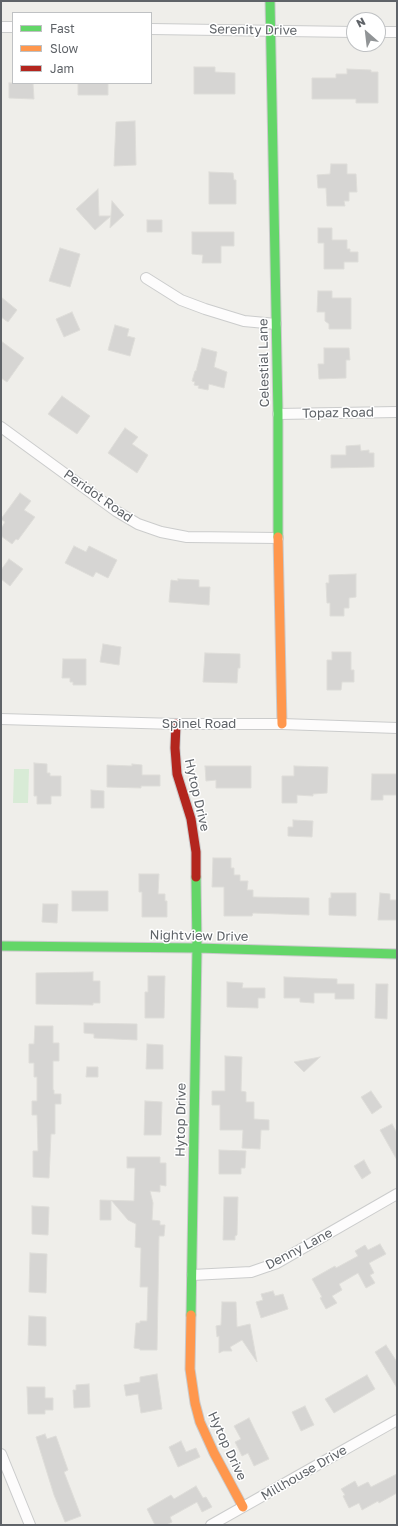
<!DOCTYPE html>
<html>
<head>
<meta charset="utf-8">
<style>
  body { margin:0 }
  #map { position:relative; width:398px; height:1526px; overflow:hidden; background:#efeeea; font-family:"Golos Text",sans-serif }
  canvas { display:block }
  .frame { position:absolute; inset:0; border:2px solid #5f6368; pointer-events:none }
  .legend { position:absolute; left:12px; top:12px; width:140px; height:72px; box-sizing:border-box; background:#fff; border:1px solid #bfc1c3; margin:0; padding:5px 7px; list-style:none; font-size:12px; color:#5f6368 }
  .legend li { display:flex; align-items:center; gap:8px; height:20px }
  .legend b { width:20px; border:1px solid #bfc1c3 }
  .north { position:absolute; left:346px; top:12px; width:40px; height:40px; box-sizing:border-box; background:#fff; border:1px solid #bfc1c3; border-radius:50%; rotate:332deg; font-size:11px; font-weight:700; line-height:16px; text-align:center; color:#5f6368 }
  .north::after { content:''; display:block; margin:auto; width:14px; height:18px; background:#919496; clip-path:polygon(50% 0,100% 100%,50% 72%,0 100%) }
</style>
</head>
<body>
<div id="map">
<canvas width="398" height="1526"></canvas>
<div class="frame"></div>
<ul class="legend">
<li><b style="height:5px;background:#63d668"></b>Fast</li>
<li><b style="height:5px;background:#ff974d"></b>Slow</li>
<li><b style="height:5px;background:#b3261e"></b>Jam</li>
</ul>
<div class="north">N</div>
</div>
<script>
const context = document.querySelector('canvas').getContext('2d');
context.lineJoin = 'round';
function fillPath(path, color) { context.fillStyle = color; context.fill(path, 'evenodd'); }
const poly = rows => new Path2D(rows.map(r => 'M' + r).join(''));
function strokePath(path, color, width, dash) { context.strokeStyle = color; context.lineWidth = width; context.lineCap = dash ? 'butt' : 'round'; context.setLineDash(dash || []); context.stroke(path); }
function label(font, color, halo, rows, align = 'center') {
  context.font = font + ' "Golos Text",sans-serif'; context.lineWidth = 3; context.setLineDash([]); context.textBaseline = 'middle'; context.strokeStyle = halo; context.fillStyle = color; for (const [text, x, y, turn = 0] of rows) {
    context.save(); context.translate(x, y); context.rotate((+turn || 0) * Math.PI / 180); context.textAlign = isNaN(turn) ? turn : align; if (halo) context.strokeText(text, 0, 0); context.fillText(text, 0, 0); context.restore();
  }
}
fillPath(poly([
  [14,769,29,769,28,803,13,803]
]), '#d8ebd6');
const building = poly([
  [194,67,215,67,215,72,235,73,235,94,194,94,194,67],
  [347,69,371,70,371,72,378,72,378,103,356,103,356,99,312,99,312,78,336,78,336,74,347,74,347,69],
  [9,83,33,83,34,99,9,98,9,83],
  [78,83,108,83,108,95,78,95,78,83],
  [135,121,136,165,114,166,116,122,135,121],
  [331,164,347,164,347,174,356,174,357,192,349,192,349,201,344,201,345,206,327,206,326,188,318,188,317,175,330,174,331,164],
  [209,172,233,173,234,180,236,180,236,204,209,204,209,172],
  [98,189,99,216,111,216,95,230,76,209,98,189],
  [112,201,124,215,110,228,112,201],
  [147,220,162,220,162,232,147,232,147,220],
  [318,228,332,228,332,240,347,240,347,249,350,249,350,252,358,252,358,262,344,262,344,269,324,269,324,243,318,243,318,228],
  [192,232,234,232,234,246,221,246,221,263,202,263,203,255,192,254,192,232],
  [60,248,80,254,70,287,49,281,60,248],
  [318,291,332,291,332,298,351,298,351,329,329,329,329,324,325,321,325,312,317,312,318,291],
  [1,297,17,310,8,322,1,317,1,297],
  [72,312,80,330,64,337,56,319,72,312],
  [115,325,129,329,127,336,135,338,130,356,108,350,115,325],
  [1,341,24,358,7,382,1,378,1,341],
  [202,348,217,352,214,367,227,372,224,388,209,384,208,390,198,388,199,386,194,385,195,382,192,381,195,371,196,371,202,348],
  [324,348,349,348,350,360,346,360,346,378,319,379,318,364,324,364,324,348],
  [62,396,90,416,77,434,48,414,62,396],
  [125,428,138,437,132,444,148,455,137,473,108,453,125,428],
  [360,445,361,451,369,450,369,453,374,453,374,467,331,468,331,455,346,455,346,446,360,445],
  [20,493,31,501,24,510,35,517,18,540,16,539,12,544,1,536,1,529,5,522,1,519,20,493],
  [74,546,86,552,89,546,117,560,108,578,96,572,93,577,65,563,74,546],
  [9,559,23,569,10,586,1,579,1,570,9,559],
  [356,574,356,597,349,598,349,608,344,608,344,616,330,616,330,603,327,603,326,583,329,583,329,575,356,574],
  [178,579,199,580,199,587,210,587,209,605,169,602,171,580,178,581,178,579],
  [103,644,121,647,119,665,100,662,103,644],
  [332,652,351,652,351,670,354,670,354,682,342,682,341,690,327,690,327,660,332,660,332,652],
  [205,653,240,654,240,668,238,668,237,683,203,682,205,653],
  [63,659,86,659,86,685,73,685,73,682,70,682,70,678,62,678,63,659],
  [34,763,47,764,47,773,50,773,50,776,61,776,61,796,51,796,51,804,37,804,37,796,34,796,34,763],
  [132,764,142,765,142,775,160,775,160,786,141,786,141,788,107,787,107,765,132,766,132,764],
  [205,766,251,766,251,788,216,788,216,780,206,781,205,766],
  [294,766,328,767,327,793,313,794,313,796,297,795,297,803,282,803,282,776,294,776,294,766],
  [372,774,397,774,397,795,383,795,383,800,371,800,372,774],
  [91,790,104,791,104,808,91,808,91,790],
  [293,820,313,821,312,837,288,836,288,827,293,827,293,820],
  [213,858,231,858,231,868,234,868,234,875,240,875,240,881,248,881,247,890,253,890,253,897,309,898,309,915,253,913,252,916,224,916,224,887,212,887,213,858],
  [139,874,159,874,158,894,165,894,165,901,167,901,167,917,142,917,142,892,139,892,139,874],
  [72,891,108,891,108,911,72,911,72,891],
  [331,893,356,893,356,916,329,915,329,898,331,898,331,893],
  [380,893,390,894,390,900,397,900,397,920,378,920,380,893],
  [43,904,58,904,57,923,42,922,43,904],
  [93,972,93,981,100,981,100,1003,93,1003,93,1005,36,1004,36,973,93,972],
  [148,976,165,976,164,1018,145,1018,145,992,148,992,148,976],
  [284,977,337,979,337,984,354,984,354,999,335,999,335,993,314,993,314,1003,300,1002,300,998,284,998,284,977],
  [227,982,243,983,242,988,265,988,265,998,258,998,258,1008,227,1007,227,982],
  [376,984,388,984,387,1019,375,1018,376,984],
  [84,1023,137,1024,137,1040,94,1038,94,1034,84,1033,84,1023],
  [35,1026,53,1026,53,1043,59,1043,59,1061,53,1061,53,1090,54,1090,54,1094,61,1094,61,1104,55,1104,55,1134,51,1134,49,1178,33,1177,33,1151,38,1151,37,1115,32,1115,32,1101,37,1101,37,1077,34,1077,34,1063,29,1063,29,1044,34,1044,35,1026],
  [147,1044,163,1045,163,1069,146,1069,147,1044],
  [225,1056,242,1057,241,1091,246,1092,246,1102,254,1102,254,1119,269,1120,269,1130,261,1130,260,1149,242,1148,243,1130,220,1130,220,1105,212,1105,212,1091,225,1091,225,1056],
  [320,1057,304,1072,294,1062,320,1057],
  [87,1067,98,1067,98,1077,86,1077,87,1067],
  [371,1091,382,1107,372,1114,361,1097,371,1091],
  [145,1101,162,1102,161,1135,144,1135,145,1101],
  [392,1124,397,1133,397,1160,380,1130,392,1124],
  [219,1150,246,1151,245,1168,241,1168,241,1174,219,1174,219,1150],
  [127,1157,160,1157,160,1163,166,1163,166,1186,160,1185,160,1192,150,1191,153,1203,152,1220,160,1221,160,1225,165,1225,164,1236,159,1236,157,1350,140,1350,140,1349,134,1348,136,1323,140,1323,140,1321,147,1321,148,1287,140,1287,141,1248,135,1247,136,1224,128,1220,111,1200,111,1220,100,1220,100,1200,134,1201,135,1168,127,1168,127,1157],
  [364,1160,371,1173,362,1179,354,1166,364,1160],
  [224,1197,238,1197,237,1235,235,1236,235,1240,223,1240,224,1197],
  [32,1206,49,1207,48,1235,32,1234,32,1206],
  [380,1244,386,1254,369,1263,374,1273,370,1275,375,1283,366,1288,358,1273,339,1284,342,1290,332,1296,337,1303,326,1309,320,1298,322,1297,312,1279,335,1266,336,1268,358,1256,355,1251,365,1245,368,1250,380,1244],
  [30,1253,47,1254,46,1293,29,1292,30,1253],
  [273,1291,275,1296,283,1294,288,1309,261,1318,256,1302,263,1300,261,1294,273,1291],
  [222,1302,236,1302,237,1327,250,1324,257,1362,242,1340,230,1347,232,1351,223,1351,219,1353,219,1336,217,1337,216,1326,221,1325,222,1302],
  [29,1316,46,1317,46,1346,28,1345,29,1316],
  [386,1345,397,1362,397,1388,375,1352,386,1345],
  [157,1374,162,1409,141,1413,138,1394,126,1396,124,1385,140,1382,140,1377,157,1374],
  [367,1375,375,1389,334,1413,325,1399,367,1375],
  [89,1384,90,1407,74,1408,73,1390,76,1390,76,1385,89,1384],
  [27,1387,45,1387,45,1398,53,1398,53,1410,45,1410,45,1414,28,1414,27,1387],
  [305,1406,314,1425,301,1431,292,1412,305,1406],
  [249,1418,269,1459,254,1466,248,1453,242,1456,235,1442,241,1439,234,1426,249,1418],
  [45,1434,47,1439,56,1436,68,1470,64,1472,81,1516,65,1522,54,1495,36,1437,45,1434],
  [181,1441,186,1452,196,1448,200,1457,178,1467,169,1447,181,1441],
  [397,1474,397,1493,379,1503,378,1501,362,1510,359,1503,349,1508,343,1496,345,1495,341,1489,355,1481,358,1487,368,1482,371,1487,397,1474],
  [196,1486,203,1498,206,1497,212,1507,202,1512,197,1502,170,1517,172,1522,166,1525,155,1525,147,1509,171,1495,174,1499,196,1486]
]);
fillPath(building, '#d6d5d3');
strokePath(building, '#deddd9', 1);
const street = poly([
  [1,27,13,27],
  [151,29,354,32],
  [378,32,397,32],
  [146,278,181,300,205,309,244,321,276,324],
  [278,414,397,412],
  [1,427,116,511,138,524,161,532,187,537,278,538],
  [1,719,176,724,282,724,397,728],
  [192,1275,251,1272,277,1263,397,1194],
  [1,1454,30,1525],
  [211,1525,397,1420]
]);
const fast = poly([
  [270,1,278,414,278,537],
  [1,946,197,948,397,954],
  [191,1315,197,948,196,877]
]);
const slow = poly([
  [278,537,282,724],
  [191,1315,190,1369,195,1403,200,1422,214,1453,243,1507]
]);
const jam = poly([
  [176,724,175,748,177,774,191,819,196,852,196,877]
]);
strokePath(street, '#cbcccc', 12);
strokePath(fast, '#cacacb', 11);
strokePath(slow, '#cacacb', 11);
strokePath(jam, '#cacacb', 11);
strokePath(street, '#fdfcfc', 10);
strokePath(fast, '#63d668', 9);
strokePath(slow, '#ff974d', 9);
strokePath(jam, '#b3261e', 9);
label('13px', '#5f6368', '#fff', [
  ["Serenity Drive",253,30,1],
  ["Celestial Lane",264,363,-91],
  ["Topaz Road",338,413,-1],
  ["Peridot Road",98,496,35],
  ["Spinel Road",199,724],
  ["Hytop Drive",197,795,77],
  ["Nightview Drive",199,936,1],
  ["Hytop Drive",181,1120,-89],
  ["Denny Lane",299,1249,-28],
  ["Hytop Drive",227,1446,65],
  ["Millhouse Drive",304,1473,-30]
]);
</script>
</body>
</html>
